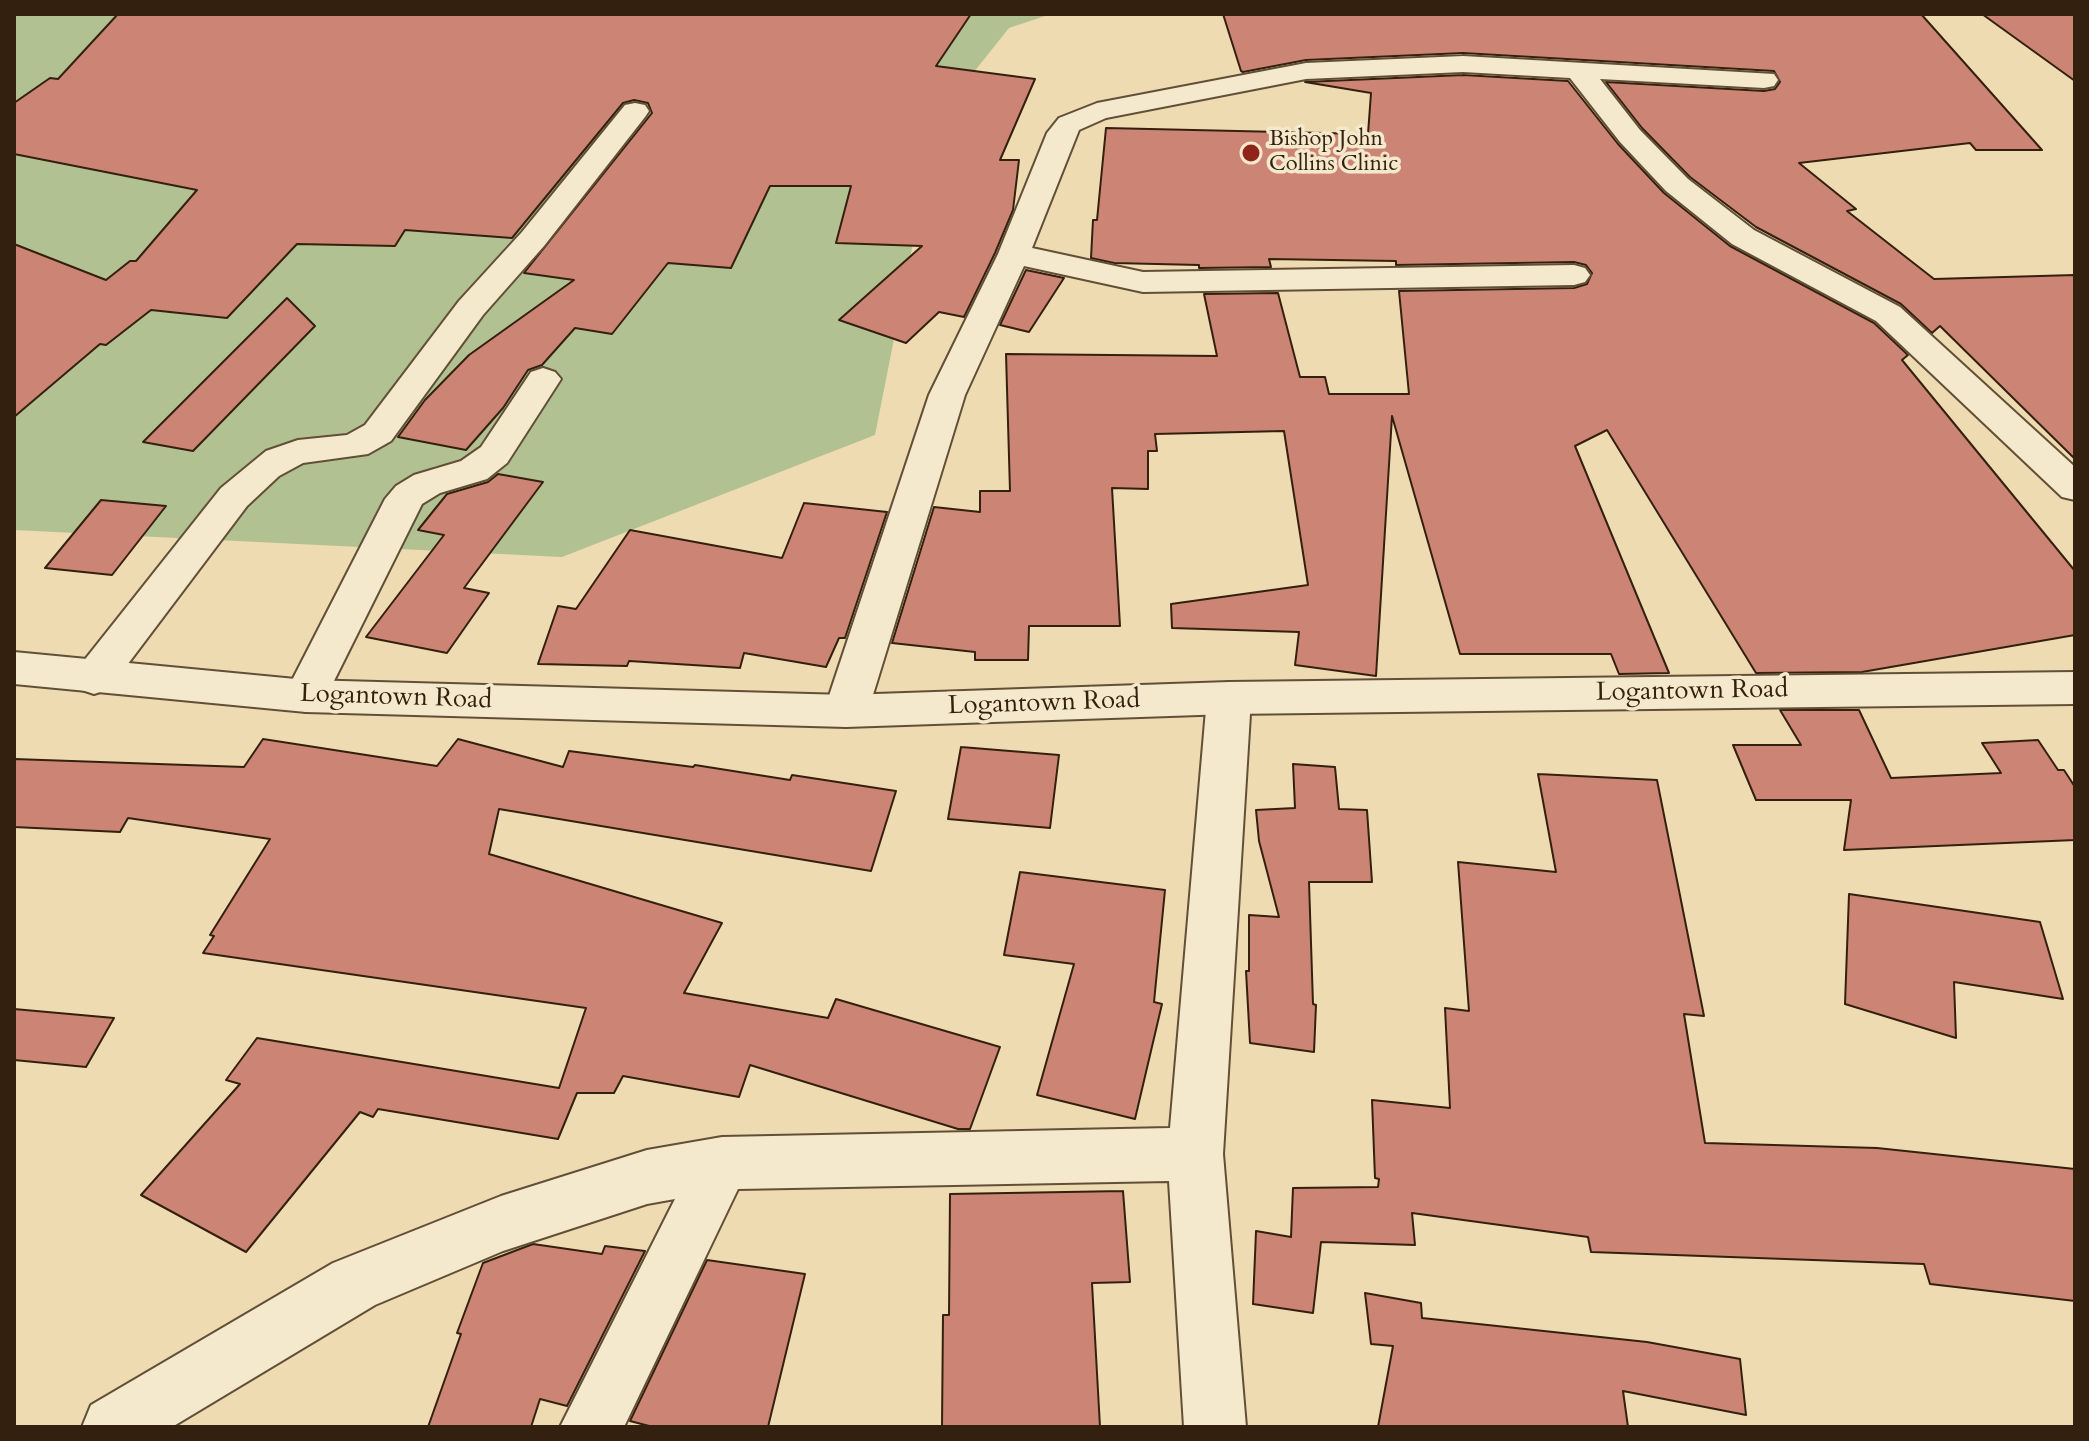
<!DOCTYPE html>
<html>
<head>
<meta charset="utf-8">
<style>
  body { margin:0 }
  #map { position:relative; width:2089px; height:1441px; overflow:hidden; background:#eedbb2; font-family:Cardo,serif }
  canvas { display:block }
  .frame { position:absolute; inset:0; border:16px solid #34200e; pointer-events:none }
</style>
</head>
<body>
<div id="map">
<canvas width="2089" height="1441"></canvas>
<div class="frame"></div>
</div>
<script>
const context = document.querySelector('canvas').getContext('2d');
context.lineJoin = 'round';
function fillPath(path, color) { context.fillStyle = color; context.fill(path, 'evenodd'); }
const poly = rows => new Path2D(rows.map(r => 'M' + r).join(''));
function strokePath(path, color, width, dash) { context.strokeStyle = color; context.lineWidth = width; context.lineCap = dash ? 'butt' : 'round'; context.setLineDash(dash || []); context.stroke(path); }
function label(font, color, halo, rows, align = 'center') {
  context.font = font + ' Cardo,serif'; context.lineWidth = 7; context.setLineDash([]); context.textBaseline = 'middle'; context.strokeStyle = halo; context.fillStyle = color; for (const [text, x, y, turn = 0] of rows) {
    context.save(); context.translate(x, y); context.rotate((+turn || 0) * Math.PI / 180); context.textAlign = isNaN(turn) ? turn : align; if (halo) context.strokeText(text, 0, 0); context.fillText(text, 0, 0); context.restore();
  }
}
fillPath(poly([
  [14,14,1051,14,1009,28,938,117,875,435,562,557,14,530]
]), '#b2c191');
const building = poly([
  [118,14,971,14,936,66,1035,79,1000,160,1019,160,1013,210,995,253,964,317,939,312,906,343,839,320,922,246,836,243,851,186,770,186,731,268,668,263,612,334,575,328,542,365,528,370,503,408,466,450,398,437,425,400,469,355,574,280,524,273,652,113,648,103,634,100,623,103,512,238,405,230,395,246,297,244,227,318,151,310,106,345,100,344,14,417,14,244,106,280,130,261,136,261,197,190,14,154,14,103,50,78,58,79,118,14],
  [1223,14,1921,14,2042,150,1976,150,1970,143,1799,163,1856,209,1847,211,1934,279,2075,275,2075,459,1940,326,1932,333,1901,304,1756,227,1690,177,1642,128,1606,82,1764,91,1775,89,1780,82,1774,71,1463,53,1306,60,1243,72,1241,71,1223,14],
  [1982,14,2075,14,2075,81,1982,14],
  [1463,75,1568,81,1618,144,1664,193,1730,246,1874,323,1908,355,1902,360,2075,571,2075,635,1862,672,1756,673,1607,430,1575,446,1669,673,1619,674,1611,654,1460,654,1392,416,1376,676,1295,665,1299,632,1172,628,1171,604,1308,585,1284,431,1155,434,1157,451,1148,451,1148,489,1112,488,1120,626,1029,626,1028,660,975,660,975,652,892,643,934,507,980,512,980,491,1010,491,1006,354,1217,356,1204,294,1278,293,1300,377,1325,377,1329,394,1409,394,1399,291,1574,288,1587,284,1592,273,1586,265,1574,262,1396,265,1396,261,1269,259,1271,267,1199,268,1199,265,1114,263,1091,258,1093,220,1097,220,1106,128,1368,134,1371,93,1305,82,1463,75],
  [1026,270,1064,278,1029,332,1000,325,1026,270],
  [287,298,315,326,193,451,143,442,287,298],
  [498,474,543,482,464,588,489,593,447,653,366,637,444,535,418,530,447,494,488,482,498,474],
  [101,500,166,506,112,575,45,568,101,500],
  [804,503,887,512,845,638,839,638,826,667,744,653,740,668,629,661,627,666,538,664,558,606,576,609,630,530,782,558,804,503],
  [1780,710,1859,710,1891,778,2001,773,1982,743,2038,740,2058,770,2064,770,2075,787,2075,840,1844,850,1851,800,1756,800,1733,745,1801,745,1780,710],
  [263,739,437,766,458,739,563,767,569,751,693,767,695,765,790,780,792,775,896,791,871,871,499,809,489,854,722,923,684,993,828,1018,836,999,1000,1047,970,1129,958,1129,750,1065,739,1097,623,1076,614,1093,577,1093,558,1139,378,1109,373,1117,360,1112,246,1252,141,1195,240,1084,226,1080,257,1038,559,1088,586,1008,203,953,214,936,210,935,270,839,128,818,120,832,14,827,14,759,244,767,263,739],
  [961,747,1059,755,1050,828,948,819,961,747],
  [1293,764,1335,767,1339,809,1367,810,1372,882,1309,882,1313,1004,1316,1005,1314,1052,1250,1043,1246,971,1249,971,1249,915,1279,917,1259,841,1256,810,1295,808,1293,764],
  [1538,774,1657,780,1704,1016,1684,1014,1705,1143,1877,1148,2075,1169,2075,1301,1930,1284,1924,1264,1591,1252,1588,1237,1412,1213,1415,1245,1321,1242,1313,1313,1253,1304,1256,1231,1291,1237,1293,1188,1378,1187,1379,1179,1375,1178,1372,1100,1450,1108,1445,1008,1469,1011,1458,862,1556,872,1538,774],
  [1020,872,1165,890,1154,1002,1162,1004,1135,1119,1037,1095,1074,964,1004,955,1020,872],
  [1849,894,2040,922,2063,999,1954,982,1956,1038,1845,1004,1849,894],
  [14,1009,114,1018,86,1067,14,1060,14,1009],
  [1123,1191,1130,1282,1092,1283,1100,1427,942,1427,943,1315,949,1315,950,1194,1123,1191],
  [533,1244,602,1254,605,1246,645,1251,567,1406,540,1399,531,1427,428,1427,461,1334,457,1333,483,1263,533,1244],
  [707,1260,805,1274,768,1427,653,1427,630,1421,707,1260],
  [1365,1293,1421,1303,1422,1318,1647,1342,1740,1359,1746,1415,1623,1391,1628,1427,1378,1427,1393,1346,1371,1344,1365,1293]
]);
fillPath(building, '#cc8475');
strokePath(building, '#34200e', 2);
const minor = poly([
  [1463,56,1774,74,1778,80,1774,86,1764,88,1600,79,1640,130,1688,179,1754,230,1900,307,2075,467,2075,500,2062,497,1876,321,1732,244,1666,191,1620,142,1570,78,1463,72,1306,79,1106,118,1079,130,1032,248,1143,272,1574,265,1585,268,1590,275,1585,282,1574,285,1143,292,1024,266,965,395,868,711,861,723,846,727,831,723,824,711,929,395,998,254,1047,133,1059,118,1097,103,1306,63,1463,56],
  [635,103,645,105,649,111,645,117,544,246,483,315,391,441,368,454,303,463,279,476,247,506,109,689,94,694,79,689,73,678,79,667,221,488,266,451,298,440,347,435,365,425,459,301,522,232,625,105,635,103],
  [543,368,555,372,561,379,507,463,487,479,440,493,422,504,321,707,306,712,291,707,284,696,385,499,396,486,414,475,461,461,481,447,531,372,543,368],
  [1229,682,1244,687,1251,698,1223,1154,1246,1427,1184,1427,1169,1181,738,1189,624,1427,560,1427,675,1199,647,1204,503,1251,375,1305,172,1427,82,1427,91,1405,333,1263,501,1196,647,1150,722,1137,1170,1128,1207,698,1214,687,1229,682]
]);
const tertiary = poly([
  [14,652,306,680,846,695,1229,682,2075,672,2075,704,1229,714,846,727,306,712,14,684,14,652]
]);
strokePath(minor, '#624f37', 4);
strokePath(tertiary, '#624f37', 4);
fillPath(minor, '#f4e8cd');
fillPath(tertiary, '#f4e8cd');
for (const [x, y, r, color] of [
  [1251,153,10,"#8f2418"]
]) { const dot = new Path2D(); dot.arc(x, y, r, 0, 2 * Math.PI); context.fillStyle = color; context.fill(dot); strokePath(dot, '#f4e8cd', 3); }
label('22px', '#34200e', '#f4e8cd', [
  ["Bishop John",1269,140],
  ["Collins Clinic",1269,165]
], 'left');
label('26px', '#34200e', '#f4e8cd', [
  ["Logantown Road",1692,692,-1],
  ["Logantown Road",396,698,2],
  ["Logantown Road",1044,704,-2]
]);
</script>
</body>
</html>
